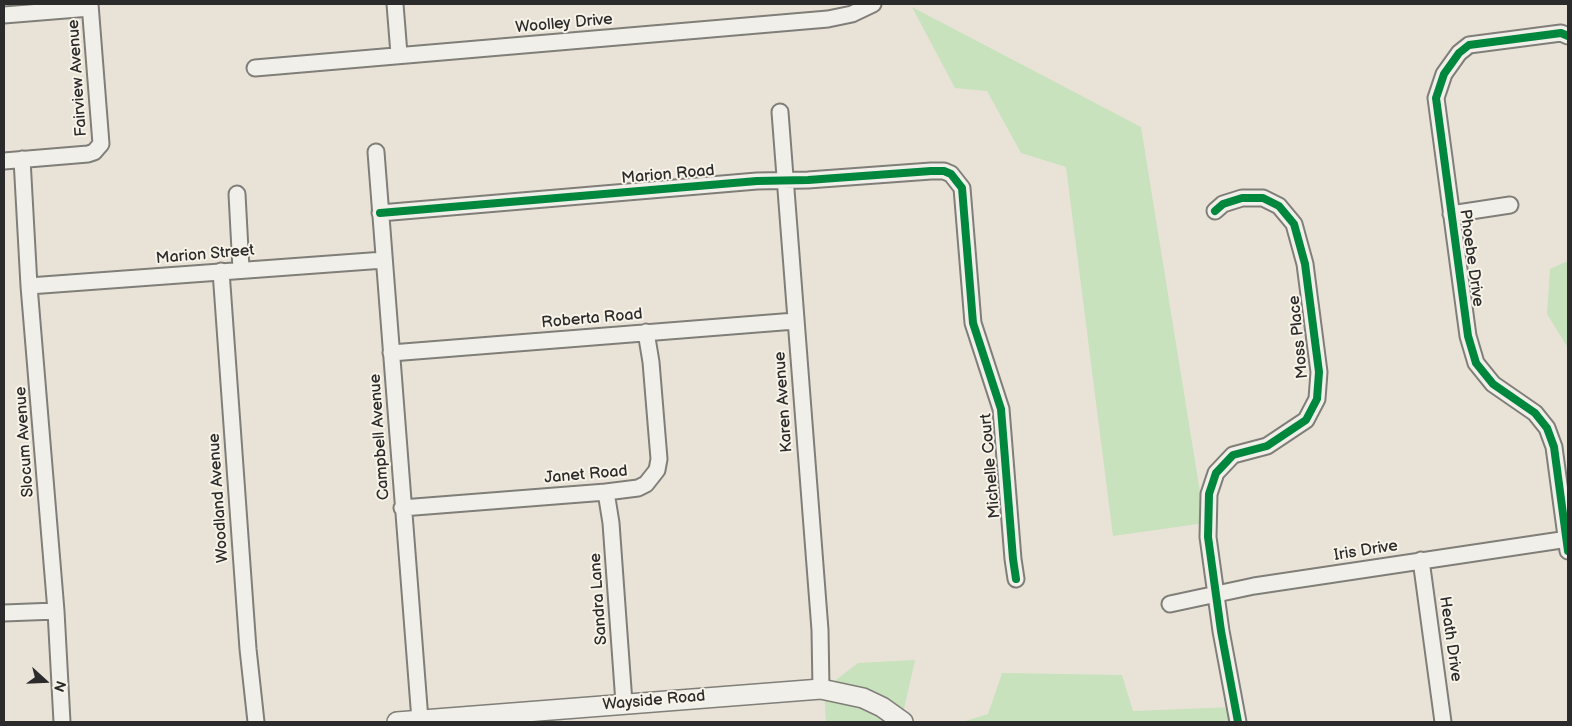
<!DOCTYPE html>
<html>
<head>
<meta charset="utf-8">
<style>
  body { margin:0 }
  #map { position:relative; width:1572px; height:726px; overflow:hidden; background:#e9e3d7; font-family:"Balsamiq Sans",sans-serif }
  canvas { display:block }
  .frame { position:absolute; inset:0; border:5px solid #2b2b2b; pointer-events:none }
  .north { position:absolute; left:20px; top:656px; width:50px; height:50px; -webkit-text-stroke:4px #f7f3e8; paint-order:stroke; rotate:110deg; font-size:14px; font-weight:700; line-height:20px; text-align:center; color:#2b2b2b }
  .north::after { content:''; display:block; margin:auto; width:18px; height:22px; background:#2b2b2b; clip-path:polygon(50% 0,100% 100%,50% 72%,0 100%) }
</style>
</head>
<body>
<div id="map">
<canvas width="1572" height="726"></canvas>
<div class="frame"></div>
<div class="north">N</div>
</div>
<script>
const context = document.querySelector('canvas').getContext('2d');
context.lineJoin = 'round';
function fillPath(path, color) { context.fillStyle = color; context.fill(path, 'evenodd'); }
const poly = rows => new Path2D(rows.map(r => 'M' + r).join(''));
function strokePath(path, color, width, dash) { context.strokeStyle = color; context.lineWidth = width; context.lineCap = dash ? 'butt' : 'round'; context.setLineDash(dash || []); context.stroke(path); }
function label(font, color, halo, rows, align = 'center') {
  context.font = font + ' "Balsamiq Sans",sans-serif'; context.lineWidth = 4; context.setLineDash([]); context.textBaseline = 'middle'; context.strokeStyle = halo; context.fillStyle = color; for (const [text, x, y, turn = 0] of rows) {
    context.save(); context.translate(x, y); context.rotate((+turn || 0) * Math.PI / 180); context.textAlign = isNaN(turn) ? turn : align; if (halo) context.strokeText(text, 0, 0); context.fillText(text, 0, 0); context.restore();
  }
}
fillPath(poly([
  [912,7,1141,127,1205,523,1113,536,1066,167,1021,153,987,91,955,88],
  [1568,261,1568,348,1547,314,1550,269],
  [915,660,901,722,826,722,824,689,858,663],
  [1002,673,1122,675,1133,711,1233,707,1238,722,962,722,988,714]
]), '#c7e2bc');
const minor = poly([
  [395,4,399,54],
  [4,15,90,8],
  [1568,36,1561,33,1469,45,1459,53,1444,74,1436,98,1468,336,1476,363,1493,384,1535,413,1547,428,1554,447,1568,551],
  [255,68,828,19,852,14,873,4],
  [780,112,820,630,821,689],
  [376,152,420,720],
  [22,159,29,286,56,611,62,722],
  [4,161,88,154,94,152,101,144,90,4],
  [237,194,241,269],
  [1215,211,1223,204,1242,198,1263,198,1279,206,1294,224,1305,264,1319,372,1317,399,1306,420,1267,446,1233,455,1216,473,1209,494,1208,537,1221,631,1238,722],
  [380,213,757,181,808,180,931,171,944,171,951,174,962,188,973,323,1001,409,1013,559,1016,579],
  [1451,214,1510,205],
  [221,271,248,649,256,722],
  [29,286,384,260],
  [391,353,795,321],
  [606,492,611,523,624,703],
  [402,508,606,492,638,488,646,484,657,470,659,459,651,362,646,332],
  [1421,560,1443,722],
  [1170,604,1254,586,1568,539],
  [4,613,56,611]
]);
const tertiary = poly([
  [397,722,821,689,863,698,882,707,903,722]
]);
strokePath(minor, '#807e78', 19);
strokePath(tertiary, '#807e78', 22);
strokePath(minor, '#f1efea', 15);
strokePath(tertiary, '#f1efea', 19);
strokePath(poly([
  [1568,36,1561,33,1469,45,1459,53,1444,74,1436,98,1468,336,1476,363,1493,384,1535,413,1547,428,1554,447,1568,551],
  [1215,211,1223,204,1242,198,1263,198,1279,206,1294,224,1305,264,1319,372,1317,399,1306,420,1267,446,1233,455,1216,473,1209,494,1208,537,1221,631,1238,722],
  [380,213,757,181,808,180,931,171,944,171,951,174,962,188,973,323,1001,409,1013,559,1016,579]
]), '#00873e', 8);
label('16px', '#2b2b2b', '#f7f3e8', [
  ["Woolley Drive",564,24,-5],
  ["Fairview Avenue",78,78,-94],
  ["Marion Road",668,175,-5],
  ["Marion Street",205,255,-5],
  ["Phoebe Drive",1471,258,82],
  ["Roberta Road",592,319,-5],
  ["Moss Place",1299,337,-96],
  ["Karen Avenue",784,402,-94],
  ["Campbell Avenue",380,437,-94],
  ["Slocum Avenue",25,442,-94],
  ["Michelle Court",991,466,-95],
  ["Janet Road",586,475,-5],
  ["Woodland Avenue",219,498,-94],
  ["Iris Drive",1366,551,-9],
  ["Sandra Lane",599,599,-94],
  ["Heath Drive",1450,639,82],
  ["Wayside Road",654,701,-5]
]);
</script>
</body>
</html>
